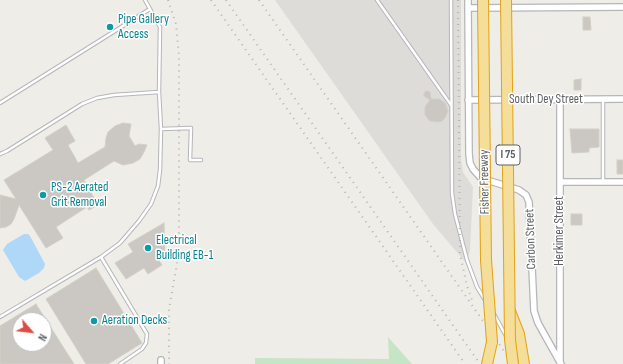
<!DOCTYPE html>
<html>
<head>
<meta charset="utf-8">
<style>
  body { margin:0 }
  #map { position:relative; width:623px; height:364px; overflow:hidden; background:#efede7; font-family:"Sofia Sans Condensed",sans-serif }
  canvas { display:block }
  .north { position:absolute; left:12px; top:312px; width:40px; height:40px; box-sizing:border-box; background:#fff; border:1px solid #bfc0c2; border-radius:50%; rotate:118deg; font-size:11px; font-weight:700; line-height:16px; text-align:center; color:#5e6166 }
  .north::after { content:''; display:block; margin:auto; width:14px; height:18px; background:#db4e41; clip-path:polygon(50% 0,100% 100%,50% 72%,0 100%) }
</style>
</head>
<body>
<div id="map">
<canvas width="623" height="364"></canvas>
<div class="north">N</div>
</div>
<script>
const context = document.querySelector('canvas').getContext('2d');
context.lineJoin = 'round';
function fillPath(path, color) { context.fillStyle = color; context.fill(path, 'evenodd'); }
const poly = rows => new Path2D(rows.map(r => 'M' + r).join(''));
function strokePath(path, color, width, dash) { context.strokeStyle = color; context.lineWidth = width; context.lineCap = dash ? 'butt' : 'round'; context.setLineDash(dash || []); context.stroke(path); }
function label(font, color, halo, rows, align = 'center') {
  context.font = font + ' "Sofia Sans Condensed",sans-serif'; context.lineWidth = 3; context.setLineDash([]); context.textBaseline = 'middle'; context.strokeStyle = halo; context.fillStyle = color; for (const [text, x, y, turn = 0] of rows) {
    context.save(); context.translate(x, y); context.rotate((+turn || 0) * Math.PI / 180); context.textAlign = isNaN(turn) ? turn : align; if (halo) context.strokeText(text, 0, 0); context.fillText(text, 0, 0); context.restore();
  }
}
fillPath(poly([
  [275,0,461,0,461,159,463,172,473,187,470,251,466,263,433,224]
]), '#dedcd9');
fillPath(poly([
  [388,337,412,364,255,364,255,358,389,359]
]), '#c6e4c6');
fillPath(poly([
  [24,234,28,234,30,236,45,264,44,268,39,273,25,281,19,277,3,250,7,244]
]), '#aed7f8');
const building = poly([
  [583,17,590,17,591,30,583,30,583,17],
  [581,79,581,90,574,90,574,80,581,79],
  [426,91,430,92,431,99,439,99,445,103,448,111,445,118,442,121,438,122,430,121,425,115,425,107,430,100,424,96,424,94,426,91],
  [123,123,131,124,129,136,135,146,139,144,147,145,144,152,140,159,133,163,123,165,114,161,84,180,98,205,89,210,87,207,56,227,63,238,46,248,19,205,14,219,11,224,6,227,0,228,0,195,16,199,4,180,53,150,45,138,66,125,75,141,68,145,78,163,105,147,106,138,108,132,115,126,123,123],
  [570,129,599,129,599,147,589,148,589,152,572,153,570,129],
  [617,160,623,160,623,174,617,174,617,160],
  [571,214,582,214,582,225,571,225,571,214],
  [164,223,165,254,158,259,162,265,148,274,144,268,126,279,115,263,133,252,128,244,164,223],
  [96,268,142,343,108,364,86,364,46,299,96,268],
  [36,304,46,320,74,364,0,364,0,326,36,304],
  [20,320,44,320,44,344,20,344,20,320]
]);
fillPath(building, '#cbc8c4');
strokePath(building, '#d3cfc5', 1);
const service = poly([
  [377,0,451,105],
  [451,0,452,193,455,214,467,260,477,287,485,300],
  [0,103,150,9,145,0],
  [161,129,191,128,190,160,201,160],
  [0,154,7,151,82,104,97,98,114,95,159,92,160,27,150,9],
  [603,181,603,100],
  [101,257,147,334,146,343,142,349,120,364],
  [494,314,506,336],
  [0,317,101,257,120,243,139,221,151,204,158,186,160,170,161,129,159,92]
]);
const minor = poly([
  [468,0,469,154,470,163,473,169,480,177,490,181,519,190,526,195,529,202,534,311,538,323,561,364],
  [468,8,623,7],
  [468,100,623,99],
  [560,182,623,182],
  [560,362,560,100],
  [161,364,161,360]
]);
const motorway = poly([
  [510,311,519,334,524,364],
  [487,364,492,342]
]);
strokePath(service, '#b4b6ba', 4.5);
strokePath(minor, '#b4b6ba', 8);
strokePath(motorway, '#e2a314', 12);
strokePath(service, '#fff', 2.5);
strokePath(minor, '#fff', 5.5);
strokePath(motorway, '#f4de99', 10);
strokePath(poly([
  [168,0,176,24,179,56,179,242,178,258,169,309,169,364],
  [211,0,465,364],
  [226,0,480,364],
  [259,0,513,364],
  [458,0,460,254,467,286,472,300]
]), '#b4b5b6', 2, [1, 5]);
const motorwayBridge = poly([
  [483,0,486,260,492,342],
  [506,0,510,340,513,364]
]);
strokePath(motorwayBridge, '#e2a314', 12, []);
strokePath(motorwayBridge, '#f4de99', 10);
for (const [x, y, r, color] of [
  [110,27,4,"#0f9aa8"],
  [43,195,4,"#0f9aa8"],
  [148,248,4,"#0f9aa8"],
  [94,321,4,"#0f9aa8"]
]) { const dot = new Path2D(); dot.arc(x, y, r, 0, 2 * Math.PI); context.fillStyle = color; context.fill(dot); strokePath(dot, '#fff', 1.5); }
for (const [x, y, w] of [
  [508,155,24]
]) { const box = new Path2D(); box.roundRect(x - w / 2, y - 10, w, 20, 3); context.fillStyle = '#fff'; context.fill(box); strokePath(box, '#5e6166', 1); }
label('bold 12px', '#5e6166', null, [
  ["I 75",508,155]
]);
label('13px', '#0d838f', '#fff', [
  ["Pipe Gallery",118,20],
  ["Access",118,35],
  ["PS-2 Aerated",51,188],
  ["Grit Removal",51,203],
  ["Electrical",156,241],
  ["Building EB-1",156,256],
  ["Aeration Decks",102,321]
], 'left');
label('13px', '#5e6166', '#fff', [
  ["South Dey Street",546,100],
  ["Fisher Freeway",485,182,-91],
  ["Herkimer Street",560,231,-90],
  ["Carbon Street",531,239,-92]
]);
</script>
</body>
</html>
